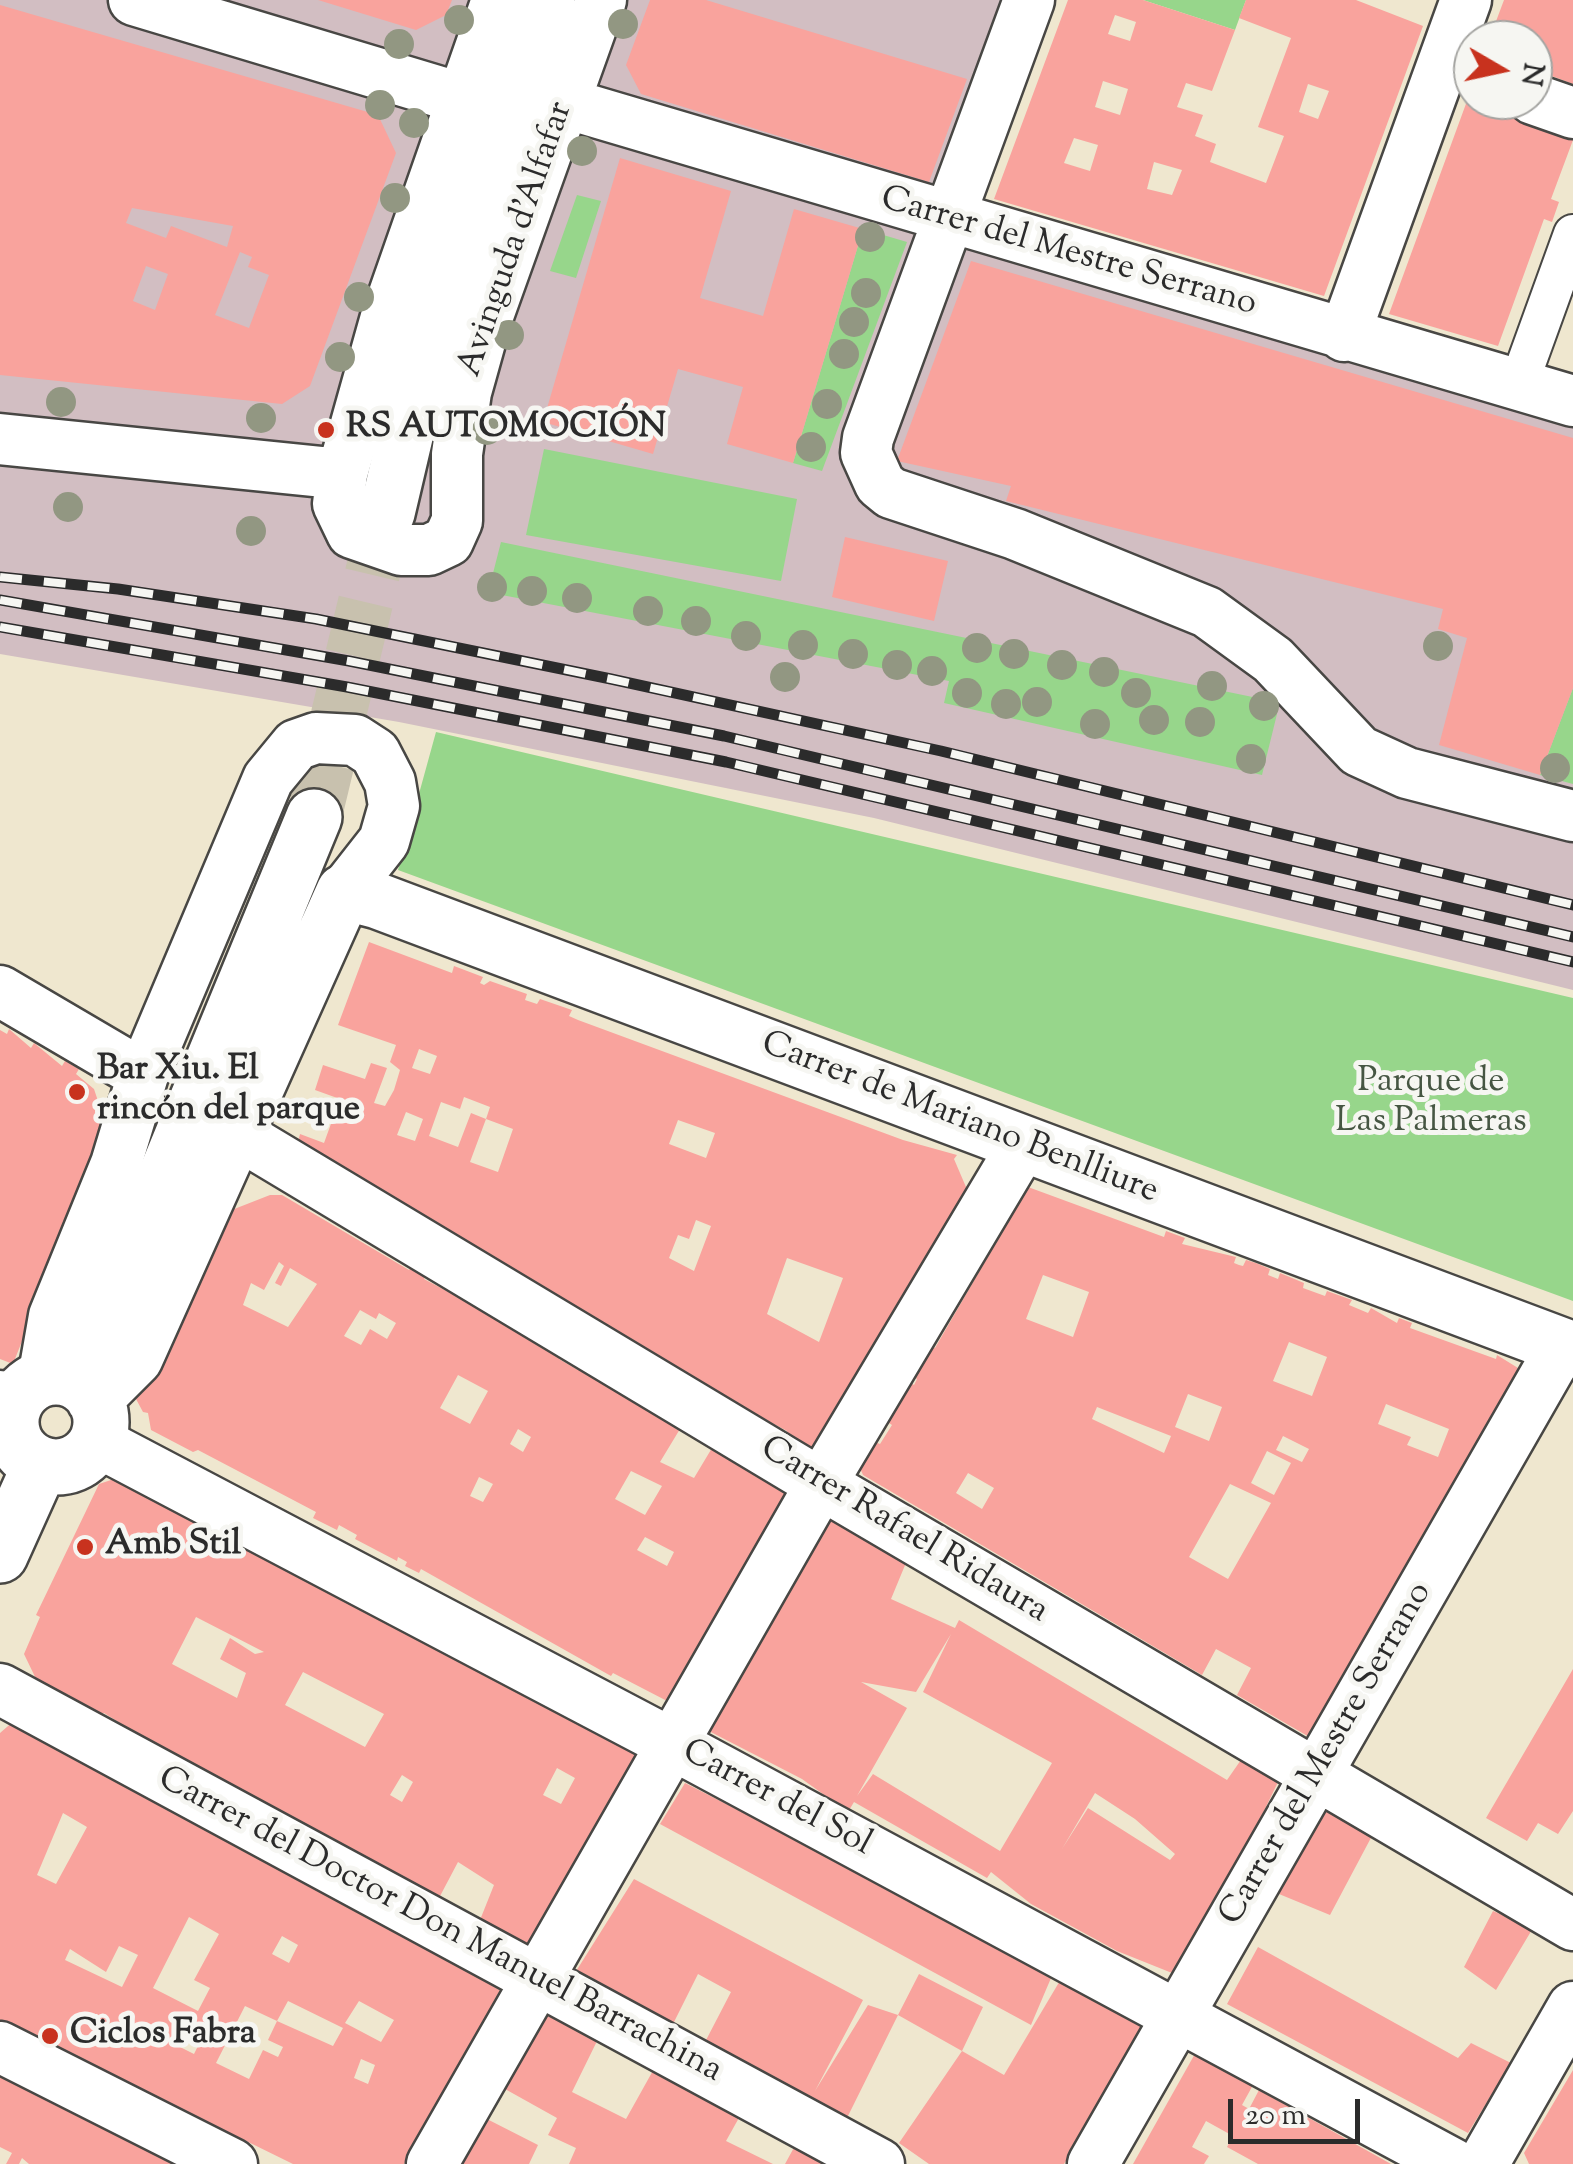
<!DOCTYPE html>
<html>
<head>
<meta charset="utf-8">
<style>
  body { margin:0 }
  #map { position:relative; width:1573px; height:2164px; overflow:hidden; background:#efe7cf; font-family:"Sorts Mill Goudy",serif }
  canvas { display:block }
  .north { position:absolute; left:1453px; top:20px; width:100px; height:100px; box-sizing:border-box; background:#f6f6f2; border:2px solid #a5a5a2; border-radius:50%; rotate:99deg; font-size:28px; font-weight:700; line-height:40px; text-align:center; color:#2b2b2b }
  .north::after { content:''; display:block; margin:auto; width:35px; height:45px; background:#c8321e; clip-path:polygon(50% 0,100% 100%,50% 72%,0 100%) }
  .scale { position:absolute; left:1228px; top:2099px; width:132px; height:45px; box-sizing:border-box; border:5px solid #2b2b2b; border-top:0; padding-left:12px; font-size:30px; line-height:35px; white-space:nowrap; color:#2b2b2b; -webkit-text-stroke:8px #f6f6f2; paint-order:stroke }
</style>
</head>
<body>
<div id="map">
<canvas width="1573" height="2164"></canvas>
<div class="north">N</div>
<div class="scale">20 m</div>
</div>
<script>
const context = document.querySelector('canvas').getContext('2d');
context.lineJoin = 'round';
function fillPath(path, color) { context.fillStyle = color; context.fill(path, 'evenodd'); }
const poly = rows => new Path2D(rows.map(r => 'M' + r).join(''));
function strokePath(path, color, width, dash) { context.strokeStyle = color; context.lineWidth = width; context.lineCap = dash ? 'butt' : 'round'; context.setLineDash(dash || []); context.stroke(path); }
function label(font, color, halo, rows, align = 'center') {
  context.font = font + ' "Sorts Mill Goudy",serif'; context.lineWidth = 10; context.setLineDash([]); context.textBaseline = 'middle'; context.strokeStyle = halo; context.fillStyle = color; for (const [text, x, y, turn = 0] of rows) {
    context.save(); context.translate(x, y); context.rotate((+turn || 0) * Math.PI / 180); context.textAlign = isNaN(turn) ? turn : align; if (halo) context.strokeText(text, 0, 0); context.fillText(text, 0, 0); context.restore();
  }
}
fillPath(poly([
  [0,0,1029,0,948,219,1573,401,1573,990,874,818,399,722,0,654]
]), '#d2bec2');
fillPath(poly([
  [1143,0,1246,0,1235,30],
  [577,195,601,201,576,278,550,271],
  [863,229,907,242,822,471,793,463],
  [544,449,797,499,781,581,526,535],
  [501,542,1272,701,1277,714,1262,775,944,703,949,681,481,591,491,581],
  [1573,688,1573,784,1540,775],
  [436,732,1573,998,1573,1301,398,870]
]), '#97d68b');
fillPath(poly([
  [318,0,452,0,446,15,416,30],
  [650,0,706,0,967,79,929,182,641,94,626,65],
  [1068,0,1143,0,1235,30,1212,91,1186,83,1177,107,1203,115,1195,136,1216,144,1210,162,1266,183,1284,136,1258,127,1291,38,1239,18,1246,0,1356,0,1423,26,1324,296,994,199],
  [1115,15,1136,22,1130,41,1108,34],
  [1103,81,1128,89,1120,115,1095,107],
  [1308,84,1329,91,1318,119,1299,112],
  [1074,138,1098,145,1090,171,1064,163],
  [1154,162,1182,170,1172,195,1147,189],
  [1504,0,1573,0,1573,84,1533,69,1533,40,1489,40],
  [0,5,378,115,396,153,310,386,282,404,0,375],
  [132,208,233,226,227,247,171,226,166,238,126,223],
  [240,252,252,257,248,267,269,275,249,328,215,315],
  [146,266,168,274,155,310,133,301],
  [1467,101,1573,140,1551,199,1559,202,1552,222,1544,219,1498,346,1389,314],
  [620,158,731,191,700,298,763,316,794,209,863,229,793,463,727,444,743,387,678,369,653,454,543,422],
  [971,261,1573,438,1573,688,1540,775,1439,745,1467,638,1438,629,1443,609,1006,501,1011,486,897,461],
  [845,537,948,561,934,621,832,597],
  [369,942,452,973,454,966,483,977,480,983,484,985,490,981,527,994,525,1000,537,1004,540,999,572,1010,569,1016,578,1020,903,1140,957,1155,954,1159,969,1194,910,1286,832,1421,819,1455,787,1437,787,1431,682,1375,680,1368,649,1355,652,1351,643,1346,641,1349,610,1331,608,1326,298,1142,300,1134,324,1143,340,1099,315,1090,323,1065,365,1079,371,1063,387,1068,374,1103,385,1106,394,1090,400,1070,390,1062,396,1045,338,1025],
  [419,1049,437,1056,430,1074,412,1068],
  [464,1097,490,1107,486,1119,513,1129,498,1172,470,1162,486,1119,471,1113,458,1147,429,1136,441,1102,460,1109],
  [406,1112,423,1119,415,1141,397,1135],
  [678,1120,715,1133,706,1158,669,1144],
  [696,1220,711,1226,694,1271,669,1258,678,1235,689,1239],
  [787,1258,843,1278,819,1342,767,1314],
  [9,1029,31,1048,34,1043,62,1066,65,1061,79,1069,76,1074,94,1089,98,1101,95,1111,106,1128,13,1364,0,1359,0,1030,7,1034],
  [1028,1187,1164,1237,1166,1231,1185,1238,1182,1244,1236,1257,1234,1263,1239,1265,1243,1266,1246,1260,1256,1263,1270,1269,1268,1275,1278,1279,1280,1273,1304,1283,1303,1288,1325,1296,1327,1291,1352,1300,1349,1305,1368,1313,1371,1308,1397,1323,1399,1318,1412,1323,1410,1328,1496,1359,1497,1355,1518,1368,1520,1373,1311,1738,1237,1695,1251,1668,1216,1649,1202,1675,863,1475,860,1468,869,1451,875,1442,880,1444,892,1425,886,1421,909,1382,914,1385,917,1379,913,1376,930,1345,935,1348],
  [1043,1275,1089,1292,1073,1337,1026,1319],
  [1289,1342,1327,1357,1312,1396,1273,1381],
  [1188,1394,1222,1407,1209,1441,1175,1427],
  [1386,1404,1449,1429,1438,1457,1407,1445,1411,1437,1378,1424],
  [1097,1407,1171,1436,1164,1453,1092,1419],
  [1283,1436,1309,1449,1302,1462,1276,1450],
  [1267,1451,1291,1463,1274,1495,1251,1483],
  [968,1473,994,1488,982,1509,956,1493],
  [1230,1484,1271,1503,1228,1579,1189,1557],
  [270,1195,282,1195,409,1270,412,1266,427,1274,424,1279,539,1340,537,1345,545,1350,548,1344,562,1353,559,1359,578,1370,581,1364,596,1373,596,1380,680,1429,660,1462,694,1478,712,1448,790,1494,669,1702,613,1673,611,1676,421,1569,419,1573,405,1566,407,1562,398,1557,397,1561,355,1539,357,1535,339,1525,337,1530,313,1518,316,1512,198,1450,193,1452,151,1430,148,1413,143,1412,136,1399,219,1215],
  [279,1262,284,1266,275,1283,281,1286,290,1268,317,1284,288,1327,243,1305,251,1283,264,1290],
  [360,1310,376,1319,379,1313,396,1323,387,1339,370,1329,361,1345,344,1336],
  [458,1375,488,1391,470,1424,440,1408],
  [518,1429,531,1437,523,1452,510,1444],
  [631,1471,662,1486,645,1515,615,1499],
  [479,1477,493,1484,483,1502,470,1496],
  [645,1537,674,1552,667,1566,637,1550],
  [123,1476,633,1745,630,1750,639,1755,529,1946,480,1920,494,1885,458,1862,439,1898,232,1786,229,1791,104,1713,98,1715,69,1695,38,1683,24,1654,40,1617,36,1615,99,1484],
  [196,1617,264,1652,255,1654,230,1638,220,1659,246,1673,237,1698,172,1664],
  [303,1672,384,1714,365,1747,285,1705],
  [557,1768,575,1778,561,1804,543,1795],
  [402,1775,413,1782,402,1802,390,1795],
  [833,1513,908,1558,891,1599,955,1628,959,1620,1227,1780,1243,1757,1278,1782,1222,1898,1172,1973,1117,1951,1031,1904,991,1872,987,1878,854,1802,848,1812,802,1779,703,1728],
  [951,1634,923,1692,1052,1763,1000,1851,873,1774,857,1796,907,1708,861,1682,916,1692],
  [1095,1793,1135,1819,1175,1854,1170,1860,1088,1808,1062,1849],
  [1573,1669,1573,1811,1558,1834,1538,1823,1527,1841,1486,1818],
  [15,1720,506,1987,404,2164,293,2164,6,2023,0,2024,0,1733],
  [63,1813,87,1827,56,1884,37,1875],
  [189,1917,219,1934,194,1980,210,1988,198,2011,153,1988],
  [282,1936,298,1945,289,1963,272,1954],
  [119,1946,138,1955,122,1987,65,1960,70,1949,106,1972],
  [288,2001,343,2028,333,2046,277,2021,268,2040,283,2047,278,2057,263,2050,249,2079,216,2063,245,2006,277,2021],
  [359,2001,394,2020,381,2042,345,2023],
  [191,2026,204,2034,194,2054,180,2047],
  [361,2059,375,2065,368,2084,354,2078],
  [685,1783,1054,1971,1031,2025,660,1824],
  [1325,1811,1373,1834,1330,1915,1279,1894],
  [634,1879,863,2000,815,2091,868,2005,898,2015,845,2122,808,2104,781,2081,704,2044,731,1992,698,1974,670,2030,573,1976],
  [1493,1911,1533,1928,1496,1990,1464,1967],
  [1258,1947,1458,2058,1471,2043,1511,2063,1468,2133,1227,2004],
  [919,1974,983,2007,962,2051,898,2015],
  [1061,1979,1146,2027,1064,2164,929,2164,899,2143,962,2051,1004,2075],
  [551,2008,600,2035,572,2092,626,2119,655,2067,740,2116,726,2141,773,2164,569,2164,576,2148,548,2135,557,2118,505,2089],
  [1196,2052,1253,2085,1242,2105,1249,2109,1259,2090,1391,2164,1258,2164,1227,2147,1233,2136,1206,2121,1192,2147,1209,2156,1204,2164,1133,2164],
  [0,2063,205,2164,29,2164,22,2158,19,2164,6,2164,12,2153,0,2147],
  [1573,2070,1573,2164,1529,2164,1524,2153],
  [483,2117,538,2145,529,2164,457,2164],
  [797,2142,841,2164,785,2164]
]), '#f9a39d');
strokePath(poly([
  [314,817,387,513]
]), '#c8c1ae', 55, [55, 28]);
const pedestrian = poly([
  [1527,361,1573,234]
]);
const minor = poly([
  [134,0,460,98],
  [497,0,386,317,342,474,338,504,352,533,401,550,429,550,448,541,457,521,457,454,466,392,485,324,601,0],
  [1029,0,868,438,866,453,880,484,891,493,1015,534,1207,612,1273,660,1359,751,1407,773,1573,816],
  [1533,99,1573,113],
  [565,103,1573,401],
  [1344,336,1466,0],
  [0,439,342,474],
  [0,991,143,1075],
  [236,1133,821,1484,1573,1925],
  [43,1379,54,1316,116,1164,143,1075,268,779,296,745,316,738,355,740,375,753,390,782,394,806,384,841,344,892],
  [0,1396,15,1402],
  [96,1441,674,1745,1453,2164],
  [0,1689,879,2164],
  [0,2047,232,2164],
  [432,2164,821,1484,1023,1145],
  [1093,2164,1562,1346],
  [1483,2164,1573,2007]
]);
const tertiary = poly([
  [387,513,432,322,547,0],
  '11 1422a45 45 0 1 1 90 0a45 45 0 1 1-90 0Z',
  [80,1384,314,817],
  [94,1399,135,1358,344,892,378,901,1573,1350],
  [0,1555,41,1464]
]);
strokePath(pedestrian, '#484744', 42);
strokePath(minor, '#484744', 55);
strokePath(tertiary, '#484744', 60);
strokePath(pedestrian, '#fff', 38);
strokePath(minor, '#fff', 50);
strokePath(tertiary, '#fff', 55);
const rail = poly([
  [0,577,118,589,316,619,611,679,941,751,1573,905],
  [0,600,349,661,724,736,1573,937],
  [0,627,347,687,726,762,1573,962]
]);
strokePath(rail, '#2b2b2b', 11);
strokePath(rail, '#f6f6f2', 8, [22]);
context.fillStyle = '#929782';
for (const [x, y] of [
  [459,20],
  [623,24],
  [399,44],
  [380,105],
  [414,123],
  [582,151],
  [395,198],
  [870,237],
  [866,293],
  [359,297],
  [854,322],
  [509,335],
  [844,354],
  [340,357],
  [61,402],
  [827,404],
  [261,418],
  [487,430],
  [811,447],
  [68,507],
  [251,531],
  [492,587],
  [532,591],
  [577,598],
  [648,611],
  [696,621],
  [746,636],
  [803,645],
  [1438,646],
  [977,648],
  [853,654],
  [1014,654],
  [897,665],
  [1062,665],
  [932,671],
  [1104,672],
  [785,677],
  [1212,686],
  [967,693],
  [1136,693],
  [1037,702],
  [1006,704],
  [1264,706],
  [1154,720],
  [1200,722],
  [1095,724],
  [1251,759],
  [1555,768]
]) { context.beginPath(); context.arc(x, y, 15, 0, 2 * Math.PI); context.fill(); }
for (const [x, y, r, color] of [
  [326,430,10,"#c8321e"],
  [77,1092,10,"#c8321e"],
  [85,1547,10,"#c8321e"],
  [50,2036,10,"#c8321e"]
]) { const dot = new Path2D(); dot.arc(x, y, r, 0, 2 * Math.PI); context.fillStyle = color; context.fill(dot); strokePath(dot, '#f6f6f2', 4); }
label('35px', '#2b2b2b', '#f6f6f2', [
  ["Avinguda d'Alfafar",518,240,-71],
  ["Carrer del Mestre Serrano",1068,254,16],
  ["Carrer de Mariano Benlliure",959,1120,21],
  ["Carrer Rafael Ridaura",903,1532,31],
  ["Carrer del Mestre Serrano",1328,1755,-60],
  ["Carrer del Sol",776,1800,28],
  ["Carrer del Doctor Don Manuel Barrachina",439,1927,28]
]);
label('bold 35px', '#2b2b2b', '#f6f6f2', [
  ["RS AUTOMOCIÓN",346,430],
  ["Bar Xiu. El",97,1072],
  ["rincón del parque",97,1112],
  ["Amb Stil",105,1547],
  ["Ciclos Fabra",70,2036]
], 'left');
label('35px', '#465643', '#f6f6f2', [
  ["Parque de",1431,1084],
  ["Las Palmeras",1431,1124]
]);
</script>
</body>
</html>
